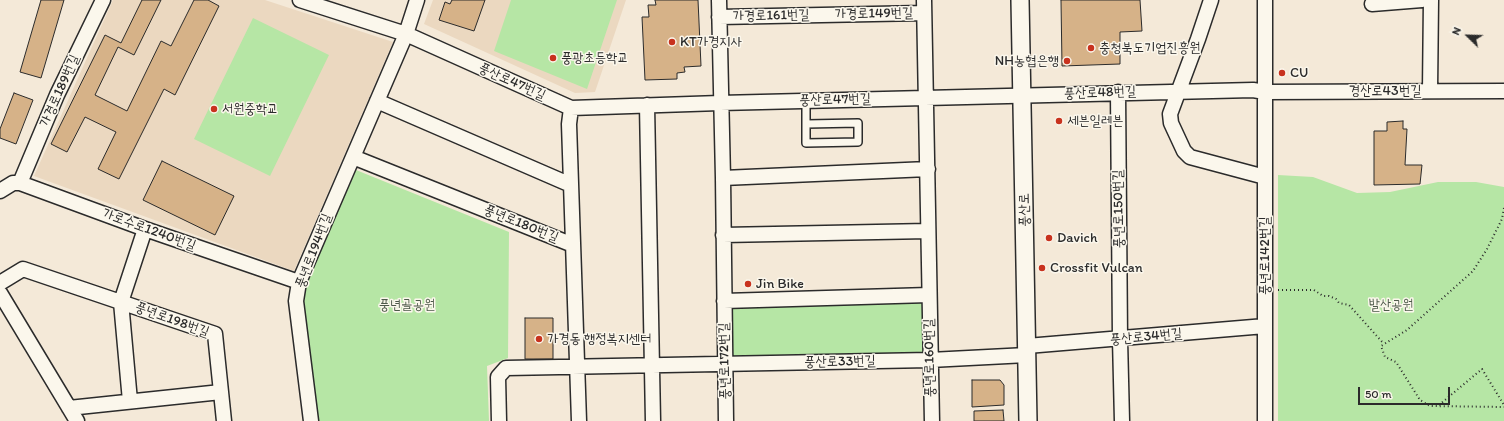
<!DOCTYPE html>
<html>
<head>
<meta charset="utf-8">
<style>
  body { margin:0 }
  #map { position:relative; width:1504px; height:421px; overflow:hidden; background:#f4e9d8; font-family:Itim,sans-serif }
  canvas { display:block }
  .north { position:absolute; left:1448px; top:16px; width:40px; height:40px; -webkit-text-stroke:3px #fbf7ec; paint-order:stroke; rotate:293deg; font-size:11px; font-weight:700; line-height:16px; text-align:center; color:#2b2b2b }
  .north::after { content:''; display:block; margin:auto; width:14px; height:18px; background:#2b2b2b; clip-path:polygon(50% 0,100% 100%,50% 72%,0 100%) }
  .scale { position:absolute; left:1358px; top:387px; width:92px; height:18px; box-sizing:border-box; border:2px solid #2b2b2b; border-top:0; padding-left:5px; font-size:12px; line-height:14px; white-space:nowrap; color:#2b2b2b; -webkit-text-stroke:3px #fbf7ec; paint-order:stroke }
</style>
</head>
<body>
<div id="map">
<canvas width="1504" height="421"></canvas>
<div class="north">N</div>
<div class="scale">50 m</div>
</div>
<script>
const context = document.querySelector('canvas').getContext('2d');
context.lineJoin = 'round';
function fillPath(path, color) { context.fillStyle = color; context.fill(path, 'evenodd'); }
const poly = rows => new Path2D(rows.map(r => 'M' + r).join(''));
function strokePath(path, color, width, dash) { context.strokeStyle = color; context.lineWidth = width; context.lineCap = dash ? 'butt' : 'round'; context.setLineDash(dash || []); context.stroke(path); }
function label(font, color, halo, rows, align = 'center') {
  context.font = font + ' Itim,"Poor Story",sans-serif'; context.lineWidth = 3; context.setLineDash([]); context.textBaseline = 'middle'; context.strokeStyle = halo; context.fillStyle = color; for (const [text, x, y, turn = 0] of rows) {
    context.save(); context.translate(x, y); context.rotate((+turn || 0) * Math.PI / 180); context.textAlign = isNaN(turn) ? turn : align; if (halo) context.strokeText(text, 0, 0); context.fillText(text, 0, 0); context.restore();
  }
}
fillPath(poly([
  [113,0,265,0,393,42,294,271,34,176],
  [433,0,626,0,595,92,575,93,424,24]
]), '#ebd8c0');
fillPath(poly([
  [511,0,617,0,587,89,494,51],
  [253,18,329,55,270,176,194,139],
  [356,170,509,232,508,358,487,366,489,421,318,421,304,302,306,284],
  [1278,175,1313,177,1357,193,1390,192,1438,182,1476,182,1504,187,1504,421,1278,421],
  [923,301,925,355,732,358,731,308]
]), '#b6e6a5');
const building = poly([
  [41,0,64,0,41,78,20,72,41,0],
  [142,0,161,0,134,55,118,47,95,95,127,111,161,41,171,46,194,0,208,0,219,6,175,95,164,89,119,179,98,169,116,132,85,117,67,152,51,144,105,35,121,43,142,0],
  [452,0,485,0,474,31,439,20,445,2,450,4,452,0],
  [655,0,698,0,701,66,684,67,685,72,677,73,677,79,645,80,642,17,649,17,648,5,656,5,655,0],
  [1061,0,1140,0,1142,31,1120,32,1120,64,1062,66,1061,0],
  [14,93,33,100,16,144,0,138,0,129,14,93],
  [1403,121,1403,129,1407,129,1405,165,1422,165,1420,184,1374,185,1374,131,1387,131,1387,122,1403,121],
  [162,161,234,196,215,235,143,200,162,161],
  [525,318,553,318,553,359,525,359,525,318],
  [972,380,1000,380,1004,385,1004,405,972,407,972,380],
  [1003,410,1004,421,974,421,974,411,1003,410]
]);
fillPath(building, '#d6b288');
strokePath(building, '#2b2b2b', 1);
const service = poly([
  [806,100,806,143,858,142,858,123,807,124]
]);
const minor = poly([
  [300,0,406,34,571,108,720,103,1253,90,1265,92,1504,91],
  [719,0,723,178,726,421],
  [924,0,932,421],
  [1211,0,1198,39,1170,114,1171,123,1184,151,1190,157,1265,177],
  [1265,0,1265,421],
  [1372,4,1422,0],
  [719,17,924,13],
  [1430,91,1431,0],
  [1118,92,1120,339,1122,421],
  [377,101,571,185],
  [647,105,653,421],
  [571,108,569,124,579,421],
  [353,157,573,245],
  [723,178,928,169],
  [20,183,57,95,103,0],
  [0,191,13,183,20,183,145,229,299,282],
  [723,235,928,231],
  [0,283,23,269,215,334,224,421],
  [0,293,77,421],
  [724,301,929,295],
  [1027,346,1265,326],
  [130,401,121,302,145,229],
  [69,408,221,392],
  [311,421,296,301,299,282,406,34,417,0],
  [499,421,498,377,506,368,930,360,1027,355]
]);
const tertiary = poly([
  [1020,0,1028,421]
]);
strokePath(service, '#2b2b2b', 10);
strokePath(minor, '#2b2b2b', 17);
strokePath(tertiary, '#2b2b2b', 20);
strokePath(poly([
  [1504,208,1502,219,1487,249,1473,271,1407,330,1381,346,1385,357,1396,362,1420,400,1430,406,1504,407],
  [1278,290,1314,290,1323,296,1329,296,1336,299,1339,303,1349,305,1384,344],
  [1439,405,1482,369,1504,405]
]), '#2b2b2b', 2, [1, 3]);
strokePath(service, '#fbf7ec', 7);
strokePath(minor, '#fbf7ec', 14);
strokePath(tertiary, '#fbf7ec', 17);
for (const [x, y, r, color] of [
  [672,42,4,"#c8321e"],
  [1091,48,4,"#c8321e"],
  [553,58,4,"#c8321e"],
  [1067,61,4,"#c8321e"],
  [1282,73,4,"#c8321e"],
  [214,109,4,"#c8321e"],
  [1059,121,4,"#c8321e"],
  [1049,238,4,"#c8321e"],
  [1042,268,4,"#c8321e"],
  [748,284,4,"#c8321e"],
  [539,339,4,"#c8321e"]
]) { const dot = new Path2D(); dot.arc(x, y, r, 0, 2 * Math.PI); context.fillStyle = color; context.fill(dot); strokePath(dot, '#fbf7ec', 1.5); }
label('14px', '#2b2b2b', '#fbf7ec', [
  ["가경로149번길",874,14,-1],
  ["가경로161번길",771,16,-1],
  ["풍산로47번길",512,82,24],
  ["가경로189번길",60,91,-66],
  ["경산로43번길",1385,91],
  ["풍산로48번길",1100,93,-2],
  ["풍산로47번길",835,100,-1],
  ["풍년로150번길",1119,209,-91],
  ["풍산로",1025,210,-91],
  ["풍년로180번길",521,224,22],
  ["가로수로1240번길",149,230,20],
  ["풍년로194번길",314,251,-69],
  ["풍년로142번길",1265,256,-90],
  ["풍년로198번길",172,320,20],
  ["풍산로34번길",1146,337,-5],
  ["풍년로160번길",930,358,-91],
  ["풍년로172번길",725,361,-91],
  ["풍산로33번길",840,362,-1]
]);
label('14px', '#2b2b2b', '#fbf7ec', [
  ["KT가경지사",680,42],
  ["충청북도기업진흥원",1099,48],
  ["풍광초등학교",561,58],
  ["NH농협은행",1059,61,"right"],
  ["CU",1290,73],
  ["서원중학교",222,109],
  ["세븐일레븐",1067,121],
  ["Davich",1057,238],
  ["Crossfit Vulcan",1050,268],
  ["Jin Bike",756,284],
  ["가경동 행정복지센터",547,339]
], 'left');
label('14px', '#4e5a4a', '#fbf7ec', [
  ["풍년골공원",407,305],
  ["발산공원",1391,305]
]);
</script>
</body>
</html>
